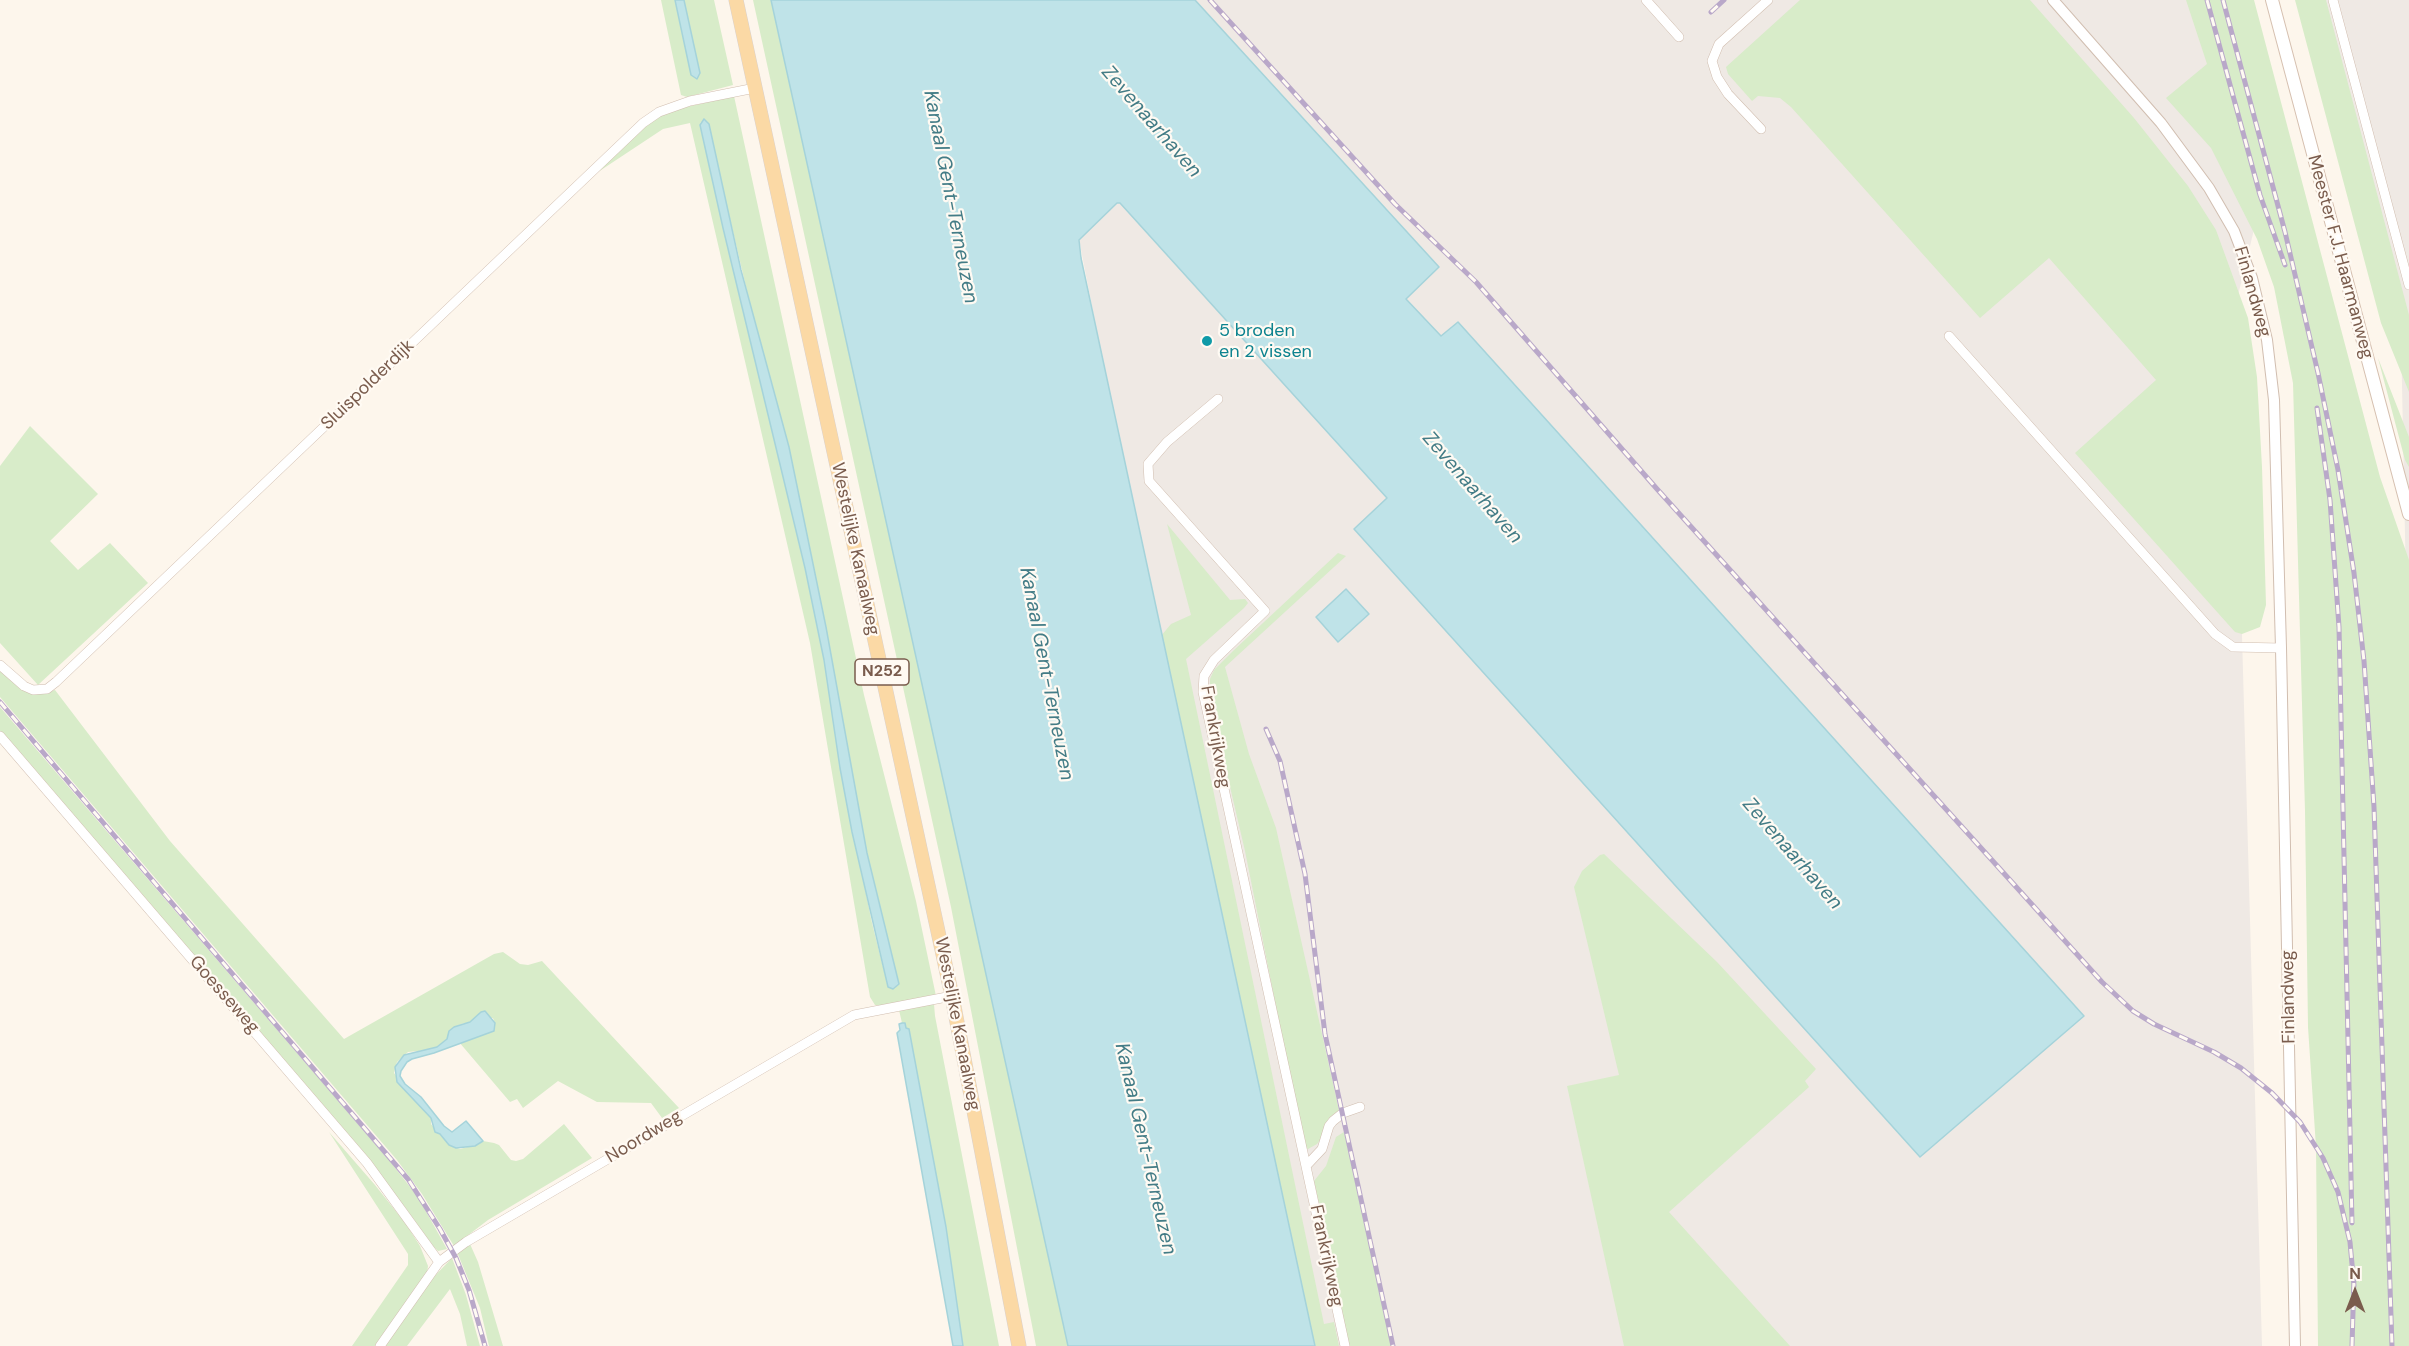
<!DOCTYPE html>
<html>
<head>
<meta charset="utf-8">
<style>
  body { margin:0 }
  #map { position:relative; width:2409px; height:1346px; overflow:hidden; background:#fdf6ec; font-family:"DM Sans",sans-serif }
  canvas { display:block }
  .north { position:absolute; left:2325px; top:1262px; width:60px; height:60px; -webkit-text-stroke:4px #fffaf3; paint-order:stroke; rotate:0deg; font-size:16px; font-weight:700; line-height:24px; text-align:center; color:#7a5c4d }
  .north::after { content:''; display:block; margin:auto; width:21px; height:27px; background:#7a5c4d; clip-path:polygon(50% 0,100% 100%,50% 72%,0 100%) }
</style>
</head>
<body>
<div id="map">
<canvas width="2409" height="1346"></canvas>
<div class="north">N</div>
</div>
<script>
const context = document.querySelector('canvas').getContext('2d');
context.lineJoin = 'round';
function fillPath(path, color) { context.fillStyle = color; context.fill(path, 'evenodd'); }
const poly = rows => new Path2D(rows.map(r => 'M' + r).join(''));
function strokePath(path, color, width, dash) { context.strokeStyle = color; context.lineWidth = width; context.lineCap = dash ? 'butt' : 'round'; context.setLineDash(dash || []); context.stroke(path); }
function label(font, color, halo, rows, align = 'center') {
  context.font = font + ' "DM Sans",sans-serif'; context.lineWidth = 4.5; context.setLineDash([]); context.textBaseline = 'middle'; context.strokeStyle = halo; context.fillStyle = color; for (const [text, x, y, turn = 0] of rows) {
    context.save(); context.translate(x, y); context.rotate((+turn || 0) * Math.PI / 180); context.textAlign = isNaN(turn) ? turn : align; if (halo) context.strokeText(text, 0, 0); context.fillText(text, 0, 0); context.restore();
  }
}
fillPath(poly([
  [1033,0,2194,0,2258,213,2233,316,2262,1346,1292,1346],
  [2314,0,2409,0,2409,734,2401,335]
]), '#efe9e4');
fillPath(poly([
  [661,0,675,0,691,75,700,73,684,0,714,0,733,85,687,97,681,95],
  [753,0,771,0,1068,1346,1036,1346,951,907],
  [1800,0,2030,0,2134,118,2188,186,2216,230,2248,318,2257,377,2262,467,2266,605,2260,627,2242,634,2235,632,2075,453,2156,380,2049,258,1980,318,1791,107,1780,98,1758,96,1752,101,1728,74,1726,67],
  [2186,0,2254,0,2380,477,2409,560,2409,1346,2318,1346,2316,1147,2308,1027,2305,811,2293,383,2274,287,2257,239,2211,148,2166,98,2207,64],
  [2295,0,2326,0,2409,315,2409,392,2381,323],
  [734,96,864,695,916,901,936,996,881,1006,875,1005,870,997,810,643,690,123,663,129,592,176,653,118,678,109],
  [707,121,826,627,867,853,899,984,893,989,888,987,872,923,840,768,824,660,805,568,723,228,700,125,701,122],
  [2378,358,2409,437,2409,467,2405,460],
  [30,426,98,494,50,541,78,570,110,543,148,583,38,685,0,643,0,466],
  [1167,524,1230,600,1245,599,1248,603,1244,608,1186,659,1324,1324,1334,1322,1339,1346,1315,1346,1161,636,1171,624,1191,615],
  [1338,553,1346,556,1225,667,1249,754,1276,828,1339,1110,1329,1118,1323,1136,1317,1144,1308,1149,1304,1147,1245,851,1220,744,1210,689,1210,679,1214,670,1234,650],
  [0,668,33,695,55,690,170,841,344,1039,494,954,503,952,520,964,528,965,542,961,679,1108,662,1118,651,1103,597,1102,558,1081,523,1108,517,1099,510,1102,459,1042,494,1030,495,1023,493,1018,461,1024,449,1031,447,1039,437,1047,428,1050,408,1052,397,1062,394,1073,431,1118,431,1124,449,1145,460,1149,479,1144,483,1141,494,1143,499,1145,511,1160,516,1161,523,1159,564,1124,592,1158,488,1220,454,1246,422,1194,397,1160,0,697],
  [0,707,389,1160,418,1197,447,1249,438,1251,433,1246,407,1210,338,1123,0,731],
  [1604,854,1717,962,1816,1069,1805,1081,1809,1087,1669,1212,1790,1346,1624,1346,1567,1086,1619,1075,1574,887,1582,871,1600,855],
  [934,1004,935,1016,999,1346,963,1346,946,1227,909,1030,906,1028,905,1023,902,1023,899,1010],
  [329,1132,375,1185,406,1224,420,1246,428,1266,427,1274,376,1346,352,1346,408,1265,408,1254],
  [1344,1132,1392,1346,1349,1346,1314,1181,1326,1166,1336,1137],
  [470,1244,478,1262,503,1346,489,1346,480,1308,457,1252],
  [452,1258,466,1295,480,1346,467,1346,460,1314,450,1289,407,1346,383,1346,425,1286]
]), '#d8ecc9');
const water = poly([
  [675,0,684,0,700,73,697,79,691,75,675,0],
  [771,0,1195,0,1439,267,1406,299,1441,336,1458,322,2084,1016,1920,1157,1354,529,1387,498,1120,203,1117,203,1079,240,1081,258,1315,1346,1068,1346,771,0],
  [704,119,709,124,741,270,789,447,826,627,867,853,899,984,893,989,888,987,852,832,840,768,824,660,805,568,723,228,700,125,704,119],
  [1346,589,1369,614,1338,642,1316,617,1346,589],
  [485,1011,495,1023,494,1031,434,1053,412,1059,407,1062,401,1071,400,1076,405,1084,421,1097,444,1126,452,1132,466,1121,483,1141,475,1146,456,1148,449,1145,440,1134,435,1132,431,1118,397,1082,395,1067,404,1055,437,1047,447,1039,449,1031,454,1027,470,1022,481,1012,485,1011],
  [902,1023,905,1023,906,1028,909,1029,946,1227,963,1346,953,1346,897,1033,900,1030,899,1024,902,1023]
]);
fillPath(water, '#bfe3e8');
strokePath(water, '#a5d3da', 1.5);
const minor = poly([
  [1646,0,1679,37],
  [2333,0,2409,285],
  [1761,129,1728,94,1717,77,1712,61,1719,44,1768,0],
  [1949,336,2215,634,2233,647,2281,648],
  [1218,399,1167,442,1148,464,1149,481,1265,611,1214,660,1204,676,1203,692,1345,1346],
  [0,665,24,686,33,690,47,689,56,682,643,123,659,112,690,101,755,88],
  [0,736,367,1163,439,1262],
  [1306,1166,1322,1149,1329,1126,1333,1121,1343,1113,1360,1107],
  [380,1346,439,1262,466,1242,854,1015,952,996]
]);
const tertiary = poly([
  [2053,0,2161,123,2209,188,2234,231,2252,278,2267,340,2274,400,2281,648,2295,1346]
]);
const secondary = poly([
  [2272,0,2409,514]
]);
const primary = poly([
  [736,0,952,996,1019,1346]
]);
strokePath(minor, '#d1beb0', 10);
strokePath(tertiary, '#d1beb0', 12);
strokePath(secondary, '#d6c0b0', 14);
strokePath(primary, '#dad1cd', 15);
strokePath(minor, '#fff', 9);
strokePath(tertiary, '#fff', 10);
strokePath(secondary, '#fff', 12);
strokePath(primary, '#fbd9a5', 14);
const rail = poly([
  [1210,0,1395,204,1476,282,1657,489,2102,982,2133,1011,2154,1024,2214,1052,2241,1068,2272,1093,2300,1122,2323,1158,2338,1192,2350,1242,2354,1286],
  [2207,0,2260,195,2285,265],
  [2223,0,2285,232,2318,373,2338,470,2354,573,2364,661,2374,807,2392,1346],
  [1711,12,1724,0],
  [2317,408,2330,500,2339,627,2352,1223],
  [0,702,408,1179,440,1229,456,1258,469,1290,485,1346],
  [1266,729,1280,761,1305,874,1325,1034,1393,1346],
  [2352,1346,2354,1277]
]);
strokePath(rail, '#b9a8c9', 5);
strokePath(rail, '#fffaf3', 3, [9]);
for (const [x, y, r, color] of [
  [1207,341,6,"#0f9aa8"]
]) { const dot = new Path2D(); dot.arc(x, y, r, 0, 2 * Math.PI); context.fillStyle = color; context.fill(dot); strokePath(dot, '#fffaf3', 2); }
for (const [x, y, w] of [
  [882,672,54]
]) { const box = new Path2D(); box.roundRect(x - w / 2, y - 13, w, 26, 4.5); context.fillStyle = '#fffaf3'; context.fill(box); strokePath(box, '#7a5c4d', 1.5); }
label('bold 16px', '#7a5c4d', null, [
  ["N252",882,672]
]);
label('18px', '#7a5c4d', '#fffaf3', [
  ["Meester F.J. Haarmanweg",2340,257,75],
  ["Finlandweg",2252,292,74],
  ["Sluispolderdijk",368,385,-44],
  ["Westelijke Kanaalweg",855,549,78],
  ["Frankrijkweg",1215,737,80],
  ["Goesseweg",224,995,49],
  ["Finlandweg",2289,997,-91],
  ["Westelijke Kanaalweg",957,1024,79],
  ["Noordweg",644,1137,-31],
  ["Frankrijkweg",1326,1256,78]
]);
label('18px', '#0d838f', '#fffaf3', [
  ["5 broden",1219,331],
  ["en 2 vissen",1219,352]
], 'left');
label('italic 20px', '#437c86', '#fffaf3', [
  ["Zevenaarhaven",1151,122,49],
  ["Kanaal Gent-Terneuzen",950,197,79],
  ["Zevenaarhaven",1472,488,49],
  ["Kanaal Gent-Terneuzen",1046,674,79],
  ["Zevenaarhaven",1792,854,49],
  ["Kanaal Gent-Terneuzen",1145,1149,77]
]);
</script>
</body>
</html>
